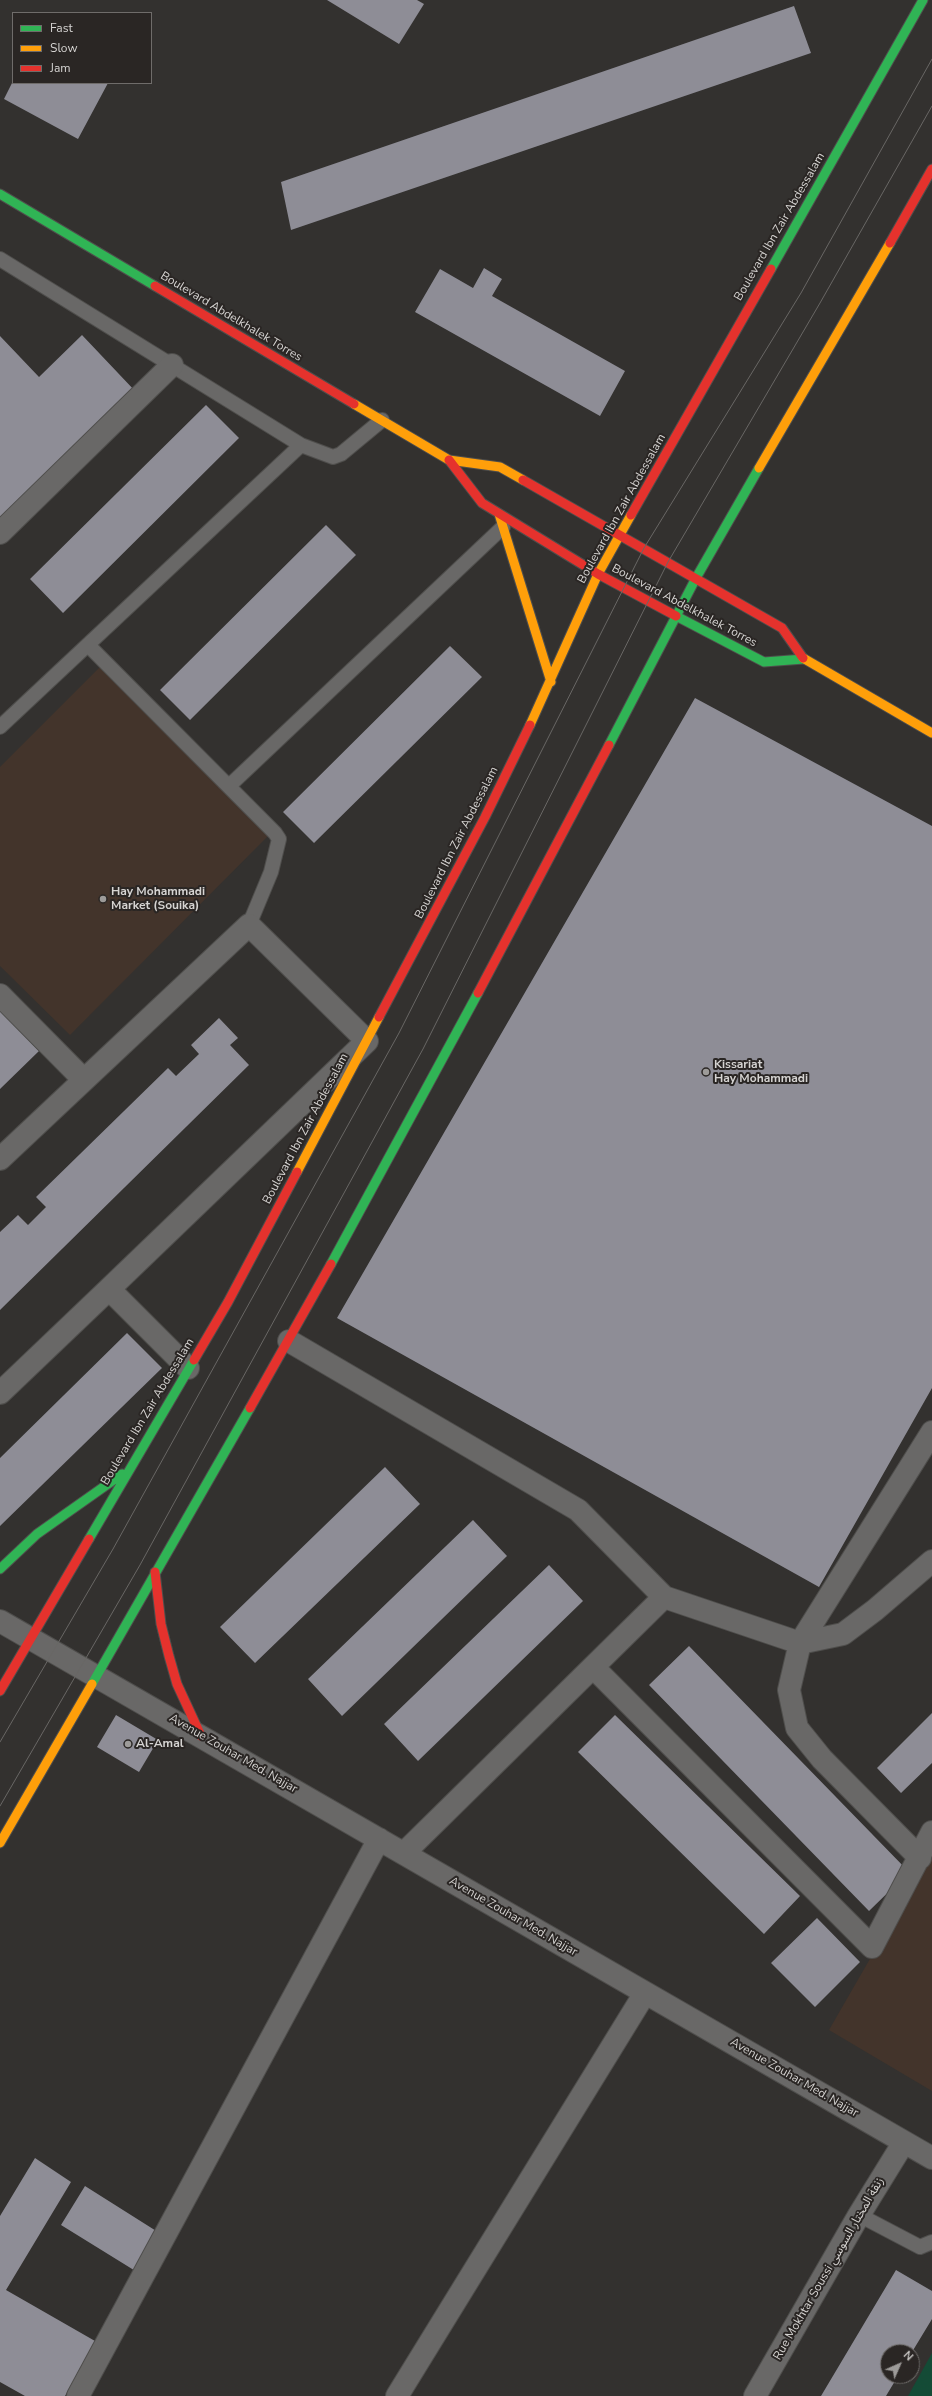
<!DOCTYPE html>
<html>
<head>
<meta charset="utf-8">
<style>
  body { margin:0 }
  #map { position:relative; width:932px; height:2396px; overflow:hidden; background:#33312f; font-family:"Nunito Sans",sans-serif }
  canvas { display:block }
  .legend { position:absolute; left:12px; top:12px; width:140px; height:72px; box-sizing:border-box; background:#2a2624; border:1px solid #6f6c6a; margin:0; padding:5px 7px; list-style:none; font-size:12px; color:#d6d4d2 }
  .legend li { display:flex; align-items:center; gap:8px; height:20px }
  .legend b { width:20px; border:1px solid #6f6c6a }
  .north { position:absolute; left:880px; top:2344px; width:40px; height:40px; box-sizing:border-box; background:#2a2624; border:1px solid #6f6c6a; border-radius:50%; rotate:45deg; font-size:11px; font-weight:700; line-height:16px; text-align:center; color:#d6d4d2 }
  .north::after { content:''; display:block; margin:auto; width:14px; height:18px; background:#9d9b99; clip-path:polygon(50% 0,100% 100%,50% 72%,0 100%) }
</style>
</head>
<body>
<div id="map">
<canvas width="932" height="2396"></canvas>
<ul class="legend">
<li><b style="height:5px;background:#30b455"></b>Fast</li>
<li><b style="height:5px;background:#ff9f0a"></b>Slow</li>
<li><b style="height:5px;background:#e5322d"></b>Jam</li>
</ul>
<div class="north">N</div>
</div>
<script>
const context = document.querySelector('canvas').getContext('2d');
context.lineJoin = 'round';
function fillPath(path, color) { context.fillStyle = color; context.fill(path, 'evenodd'); }
const poly = rows => new Path2D(rows.map(r => 'M' + r).join(''));
function strokePath(path, color, width, dash) { context.strokeStyle = color; context.lineWidth = width; context.lineCap = dash ? 'butt' : 'round'; context.setLineDash(dash || []); context.stroke(path); }
function label(font, color, halo, rows, align = 'center') {
  context.font = font + ' "Nunito Sans","Noto Sans Arabic",sans-serif'; context.lineWidth = 4; context.setLineDash([]); context.textBaseline = 'middle'; context.strokeStyle = halo; context.fillStyle = color; for (const [text, x, y, turn = 0] of rows) {
    context.save(); context.translate(x, y); context.rotate((+turn || 0) * Math.PI / 180); context.textAlign = isNaN(turn) ? turn : align; if (halo) context.strokeText(text, 0, 0); context.fillText(text, 0, 0); context.restore();
  }
}
fillPath(poly([
  [103,664,272,832,70,1035,0,966,0,767],
  [932,1851,932,2091,829,2030]
]), '#43342b');
fillPath(poly([
  [932,2353,932,2396,908,2396]
]), '#144b36');
fillPath(poly([
  [327,0,417,0,424,4,399,44],
  [794,6,811,53,291,230,281,182],
  [12,83,108,83,78,139,4,99],
  [484,268,502,279,492,296,625,371,600,416,415,312,440,269,473,288],
  [82,335,136,392,0,521,0,336,39,377],
  [206,405,239,438,63,613,30,579],
  [326,525,356,555,190,720,160,690],
  [450,646,482,677,314,843,283,812],
  [695,698,932,826,932,1388,819,1587,337,1318],
  [0,1011,39,1051,0,1089],
  [219,1018,238,1038,230,1045,249,1065,0,1310,0,1232,18,1215,28,1225,46,1207,36,1197,168,1068,176,1076,199,1054,191,1045],
  [127,1333,162,1368,0,1526,0,1458],
  [385,1467,420,1504,255,1663,220,1627],
  [473,1520,507,1556,342,1716,308,1679],
  [549,1565,583,1601,418,1761,384,1724],
  [689,1646,909,1872,869,1911,649,1685],
  [932,1713,932,1763,901,1793,877,1768],
  [116,1715,158,1740,139,1772,97,1747],
  [615,1715,800,1896,764,1934,578,1752],
  [817,1918,860,1962,815,2007,771,1963],
  [35,2158,71,2182,6,2290,95,2341,65,2396,25,2396,0,2382,0,2216],
  [85,2186,161,2234,137,2272,61,2225],
  [896,2270,932,2291,932,2319,912,2352,888,2352,888,2376,898,2376,886,2396,821,2396]
]), '#8e8d96');
const lane = poly([
  [0,259,301,445,333,457,341,454,382,420],
  [88,645,275,833,279,839,271,872,249,925],
  [0,727,301,445],
  [229,786,503,527],
  [859,2215,920,2247,932,2242]
]);
const street = poly([
  [0,533,172,365],
  [0,995,84,1080],
  [0,1159,249,925,367,1041,109,1289],
  [289,1341,578,1510,664,1597,800,1643,932,1432],
  [0,1393,109,1289,188,1368],
  [0,1621,932,2158],
  [593,1667,872,1947,932,1832],
  [404,1853,664,1597],
  [920,1858,822,1759,797,1728,789,1690,800,1643,843,1634,875,1610,932,1561],
  [78,2396,379,1839],
  [397,2396,645,1993],
  [755,2396,859,2215,904,2142]
]);
const fast = poly([
  [0,194,155,286],
  [771,269,923,0],
  [676,616,764,662,804,659],
  [609,745,696,578,759,468],
  [331,1264,478,993],
  [89,1539,194,1360],
  [0,1569,37,1534,122,1474],
  [92,1684,250,1408]
]);
const slow = poly([
  [354,404,449,460,500,467,523,480],
  [759,468,890,243],
  [499,514,551,682],
  [803,658,932,733],
  [530,725,598,574,631,515],
  [297,1172,379,1017],
  [0,1843,92,1684]
]);
const jam = poly([
  [890,243,932,169],
  [155,286,354,404],
  [449,460,482,503,598,574,676,616],
  [523,480,782,628,803,658],
  [631,515,771,269],
  [478,993,609,745],
  [379,1017,485,817,530,725],
  [194,1360,228,1302,297,1172],
  [250,1408,331,1264],
  [155,1572,161,1624,169,1656,177,1684,201,1736],
  [0,1691,89,1539]
]);
strokePath(lane, '#4f4e4c', 16);
strokePath(street, '#4f4e4c', 24);
strokePath(fast, '#4f4e4c', 11);
strokePath(slow, '#4f4e4c', 11);
strokePath(jam, '#4f4e4c', 11);
strokePath(lane, '#696867', 14);
strokePath(street, '#696867', 22);
strokePath(fast, '#30b455', 9);
strokePath(slow, '#ff9f0a', 9);
strokePath(jam, '#e5322d', 9);
strokePath(poly([
  [0,1742,113,1549,399,1033,644,548,801,293,932,59],
  [0,1806,140,1565,423,1049,668,562,820,303,932,106]
]), '#696765', 1);
for (const [x, y, r, color] of [
  [103,899,4,"#9d9b99"],
  [706,1072,4,"#9d9b99"],
  [128,1744,4,"#9d9b99"]
]) { const dot = new Path2D(); dot.arc(x, y, r, 0, 2 * Math.PI); context.fillStyle = color; context.fill(dot); strokePath(dot, '#2a2624', 1.5); }
label('12px', '#d6d4d2', '#2a2624', [
  ["Boulevard Ibn Zair Abdessalam",780,227,-60],
  ["Boulevard Abdelkhalek Torres",231,317,31],
  ["Boulevard Ibn Zair Abdessalam",622,509,-61],
  ["Boulevard Abdelkhalek Torres",684,606,28],
  ["Boulevard Ibn Zair Abdessalam",457,843,-63],
  ["Boulevard Ibn Zair Abdessalam",306,1129,-62],
  ["Boulevard Ibn Zair Abdessalam",148,1412,-59],
  ["Avenue Zouhar Med. Najjar",233,1754,30],
  ["Avenue Zouhar Med. Najjar",513,1917,30],
  ["Avenue Zouhar Med. Najjar",794,2078,30],
  ["Rue Mokhtar Soussi زنقة المختار السوسي",829,2269,-60]
]);
label('bold 12px', '#d6d4d2', '#2a2624', [
  ["Hay Mohammadi",111,892],
  ["Market (Souika)",111,906],
  ["Kissariat",714,1065],
  ["Hay Mohammadi",714,1079],
  ["Al-Amal",136,1744]
], 'left');
</script>
</body>
</html>
